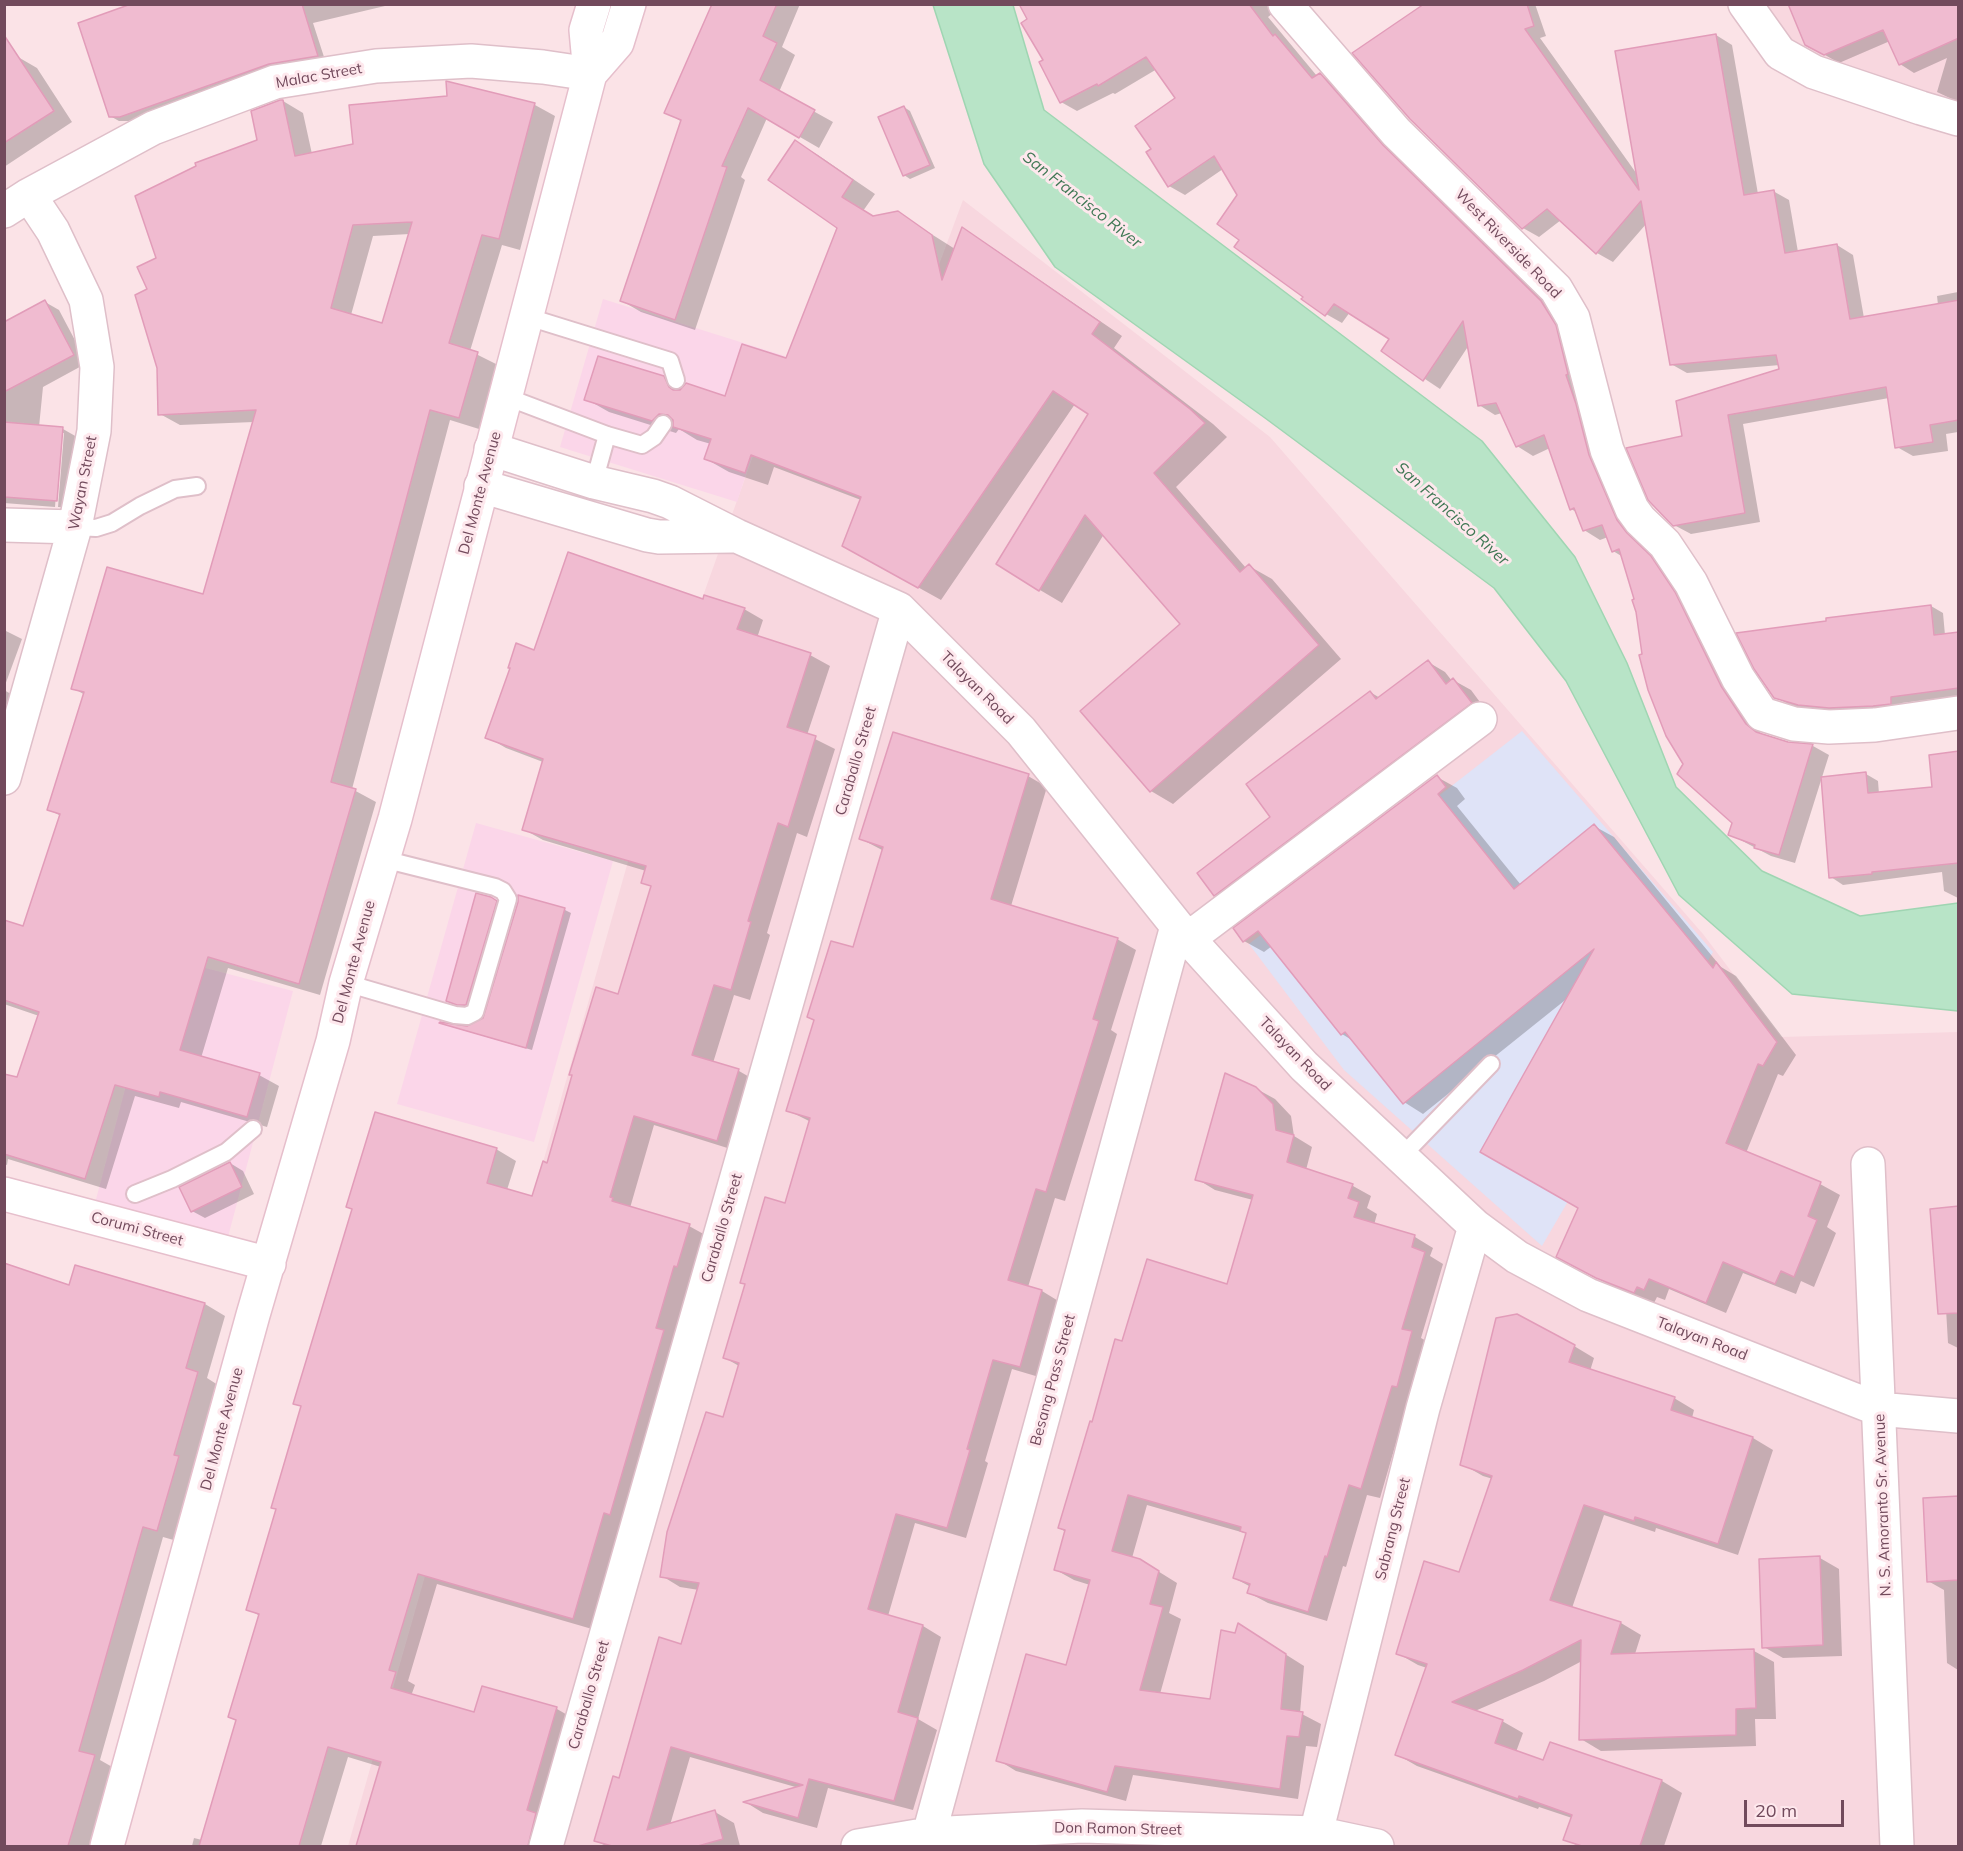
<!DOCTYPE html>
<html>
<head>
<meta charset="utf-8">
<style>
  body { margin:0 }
  #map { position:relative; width:1963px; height:1851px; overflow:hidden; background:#fbe3e7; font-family:Mulish,sans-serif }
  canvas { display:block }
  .frame { position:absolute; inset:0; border:6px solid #724a5c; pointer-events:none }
  .scale { position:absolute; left:1744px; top:1800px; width:100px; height:27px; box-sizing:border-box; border:3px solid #724a5c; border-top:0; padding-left:8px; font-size:18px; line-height:21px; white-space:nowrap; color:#724a5c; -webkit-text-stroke:4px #fee8ed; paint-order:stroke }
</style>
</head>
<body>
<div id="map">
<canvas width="1963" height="1851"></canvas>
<div class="frame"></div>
<div class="scale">20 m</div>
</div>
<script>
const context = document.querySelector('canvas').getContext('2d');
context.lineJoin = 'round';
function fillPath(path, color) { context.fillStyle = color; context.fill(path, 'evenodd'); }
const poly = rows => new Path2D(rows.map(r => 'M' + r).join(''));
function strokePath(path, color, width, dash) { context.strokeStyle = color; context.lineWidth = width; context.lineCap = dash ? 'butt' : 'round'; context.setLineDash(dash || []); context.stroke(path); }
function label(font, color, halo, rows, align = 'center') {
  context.font = font + ' Mulish,sans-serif'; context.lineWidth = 6; context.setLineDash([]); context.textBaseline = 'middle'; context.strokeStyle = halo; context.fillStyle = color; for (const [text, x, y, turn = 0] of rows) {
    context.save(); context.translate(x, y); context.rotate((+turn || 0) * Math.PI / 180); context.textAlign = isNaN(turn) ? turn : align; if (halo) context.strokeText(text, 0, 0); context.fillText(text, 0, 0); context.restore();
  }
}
fillPath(poly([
  [1747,5,1958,5,1958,117,1814,78],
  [963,200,1270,437,1703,934,1781,1037,1958,1032,1958,1846,348,1846,482,1376,463,1371,538,1180,703,596,790,352,892,391]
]), '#f8d7df');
fillPath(poly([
  [603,299,785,356,737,502,560,447],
  [476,823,613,861,534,1142,397,1104],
  [160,956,293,991,228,1237,94,1207]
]), '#fbd6e9');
fillPath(poly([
  [1522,731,1713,952,1542,1246,1344,1070,1249,944]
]), '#dfe3f7');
const water = poly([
  [933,5,1013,5,1044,110,1482,441,1575,557,1627,663,1676,787,1762,871,1860,916,1958,903,1958,1011,1792,994,1679,895,1566,681,1494,588,1265,418,1055,267,984,164,933,5]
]);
fillPath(water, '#b8e4c7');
strokePath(water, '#9fd5b2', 1.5);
fillPath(poly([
  [136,4,385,4,385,6,313,23,325,60,278,68,129,121,119,121,110,116],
  [714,4,800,4,782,47,795,55,779,92,833,122,819,148,767,118,741,177,745,180,695,330,641,312,622,301,682,122,666,112],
  [1021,4,1285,4,1268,17,1317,76,1320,75,1336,84,1557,311,1666,567,1737,697,1762,735,1788,743,1813,746,1829,755,1795,863,1771,856,1729,834,1734,822,1685,764,1644,655,1636,600,1623,557,1613,551,1608,537,1600,540,1584,530,1578,513,1571,509,1550,448,1533,456,1517,446,1502,413,1495,415,1479,405,1469,345,1440,389,1383,351,1391,339,1350,312,1342,323,1326,314,1241,240,1239,195,1223,169,1185,195,1169,186,1153,150,1177,98,1157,69,1115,94,1113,93,1077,111,1061,102,1030,20],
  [1419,4,1535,4,1546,36,1540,38,1639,177,1716,35,1732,45,1758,194,1773,191,1789,200,1798,252,1837,245,1853,255,1864,318,1938,305,1937,296,1958,292,1958,432,1946,434,1948,451,1913,456,1897,447,1889,398,1743,424,1760,522,1691,534,1674,525,1684,437,1781,370,1780,365,1687,373,1671,364,1647,223,1613,262,1597,253,1561,220,1539,237,1523,228],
  [1788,4,1958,4,1958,102,1937,92,1947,58,1914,73,1900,64,1890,41,1839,63,1806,44],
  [18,57,37,68,72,122,4,167,4,65],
  [447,83,535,105,555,116,520,250,502,245,470,351,498,365,479,429,450,420,352,789,376,802,320,995,228,968,201,1058,259,1075,279,1086,267,1127,181,1102,179,1108,135,1096,106,1189,8,1159,7,1165,4,1164,4,1075,18,1079,39,1016,4,1004,4,922,24,928,61,816,49,810,85,695,73,688,204,596,254,422,180,425,160,414,158,368,149,289,158,258,259,141,283,101,303,113,312,154,354,145,449,97],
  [410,234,383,325,351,315,373,236],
  [904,107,910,111,935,168,910,179,904,175],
  [796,142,818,155,875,194,863,211,874,217,898,213,955,249,962,229,984,242,1122,336,1114,348,1213,424,1227,437,1176,487,1246,568,1249,566,1272,579,1341,659,1173,804,1151,791,1182,624,1104,534,1062,603,1040,590,1090,414,1075,404,941,600,867,559,861,500,774,467,768,485,729,472,706,459,711,444,697,440,679,429,676,433,609,412,586,399,663,378,683,389,726,398,787,360,839,227],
  [45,302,59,310,87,363,43,387,39,427,63,429,77,437,71,508,58,507,64,433,61,433,55,507,4,503,4,324],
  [704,601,744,609,763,620,757,638,810,655,830,666,807,735,835,749,807,837,797,833,767,933,770,935,750,1000,734,995,713,1063,739,1071,758,1082,737,1151,654,1125,630,1208,689,1226,709,1237,592,1629,437,1584,408,1681,415,1685,411,1696,475,1714,483,1687,557,1709,576,1720,549,1846,358,1846,381,1767,348,1757,321,1846,192,1846,194,1838,202,1840,237,1721,230,1717,260,1616,247,1609,277,1510,273,1507,302,1407,294,1403,496,1149,516,1161,507,1190,533,1198,619,996,653,887,643,882,646,871,543,840,523,829,543,762,506,748,487,737,535,652],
  [1931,606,1943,613,1945,635,1958,633,1958,696,1902,703,1903,710,1811,712,1788,704,1775,697],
  [4,630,22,639,4,688],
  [1428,662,1445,672,1452,681,1453,680,1471,690,1488,713,1232,905,1215,895,1272,817,1370,692,1380,698],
  [4,690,11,694,4,713],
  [1958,753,1958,898,1944,891,1942,872,1843,885,1831,877,1866,774,1878,781,1879,794,1934,788],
  [1028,776,1047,787,1011,906,1117,939,1136,950,1111,1030,1117,1034,1065,1201,1055,1198,1028,1287,1042,1291,1060,1302,1039,1377,1012,1369,985,1461,988,1463,966,1538,915,1523,888,1616,923,1626,941,1637,918,1719,937,1730,913,1810,828,1788,817,1828,763,1813,747,1803,799,1788,690,1757,670,1825,715,1812,734,1823,740,1846,606,1846,596,1841,620,1780,682,1645,699,1590,680,1587,662,1576,724,1419,739,1366,725,1358,746,1285,742,1282,786,1204,811,1122,787,1110,854,949,884,851,861,839],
  [1437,777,1457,788,1465,799,1457,806,1521,885,1594,826,1614,837,1721,967,1736,976,1796,1055,1783,1076,1778,1074,1746,1153,1820,1184,1840,1195,1827,1227,1836,1233,1814,1287,1801,1281,1796,1294,1743,1273,1726,1313,1669,1289,1665,1300,1657,1297,1654,1303,1617,1289,1578,1268,1580,1207,1569,997,1423,1114,1404,1102,1355,1042,1342,1034,1272,946,1264,952,1244,941],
  [519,897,565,910,571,913,532,1050,442,1024,467,1028,485,1019,520,902],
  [491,898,502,905,472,1007,453,1004,447,1001],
  [1255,1088,1275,1099,1291,1116,1294,1136,1312,1147,1306,1170,1353,1186,1371,1196,1367,1208,1377,1214,1374,1225,1415,1237,1433,1248,1430,1256,1443,1264,1421,1338,1430,1343,1410,1395,1380,1498,1367,1495,1346,1567,1343,1566,1327,1621,1268,1603,1249,1593,1251,1587,1234,1578,1248,1534,1147,1505,1132,1558,1140,1560,1177,1583,1169,1613,1181,1619,1160,1694,1211,1701,1239,1625,1304,1666,1300,1713,1321,1724,1317,1747,1306,1746,1298,1799,1133,1775,1126,1801,1016,1771,998,1760,1067,1667,1090,1585,1074,1580,1056,1570,1066,1532,1059,1528,1093,1424,1123,1343,1228,1286,1253,1200,1215,1190,1197,1179],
  [230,1163,243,1171,254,1194,205,1218,192,1211],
  [1958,1208,1958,1348,1948,1343,1944,1275],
  [4,1267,70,1287,76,1267,205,1304,225,1316,207,1378,218,1385,194,1467,198,1469,177,1541,163,1537,100,1760,114,1768,91,1846,4,1846],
  [1574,1346,1594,1358,1590,1371,1674,1398,1694,1410,1692,1418,1753,1438,1773,1450,1738,1555,1656,1528,1655,1532,1604,1515,1572,1608,1621,1623,1641,1635,1635,1654,1754,1651,1774,1662,1776,1719,1755,1719,1756,1746,1601,1751,1581,1739,1582,1661,1544,1681,1475,1711,1502,1721,1523,1733,1516,1752,1544,1762,1662,1781,1682,1793,1664,1846,1578,1846,1565,1839,1572,1818,1539,1807,1538,1809,1417,1766,1396,1754,1427,1668,1418,1665,1397,1653,1460,1574,1493,1479,1483,1476,1462,1464],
  [1958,1497,1958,1670,1947,1663,1944,1590,1928,1581],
  [1820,1558,1839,1569,1842,1656,1783,1658,1764,1647]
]), '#0003');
const building = poly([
  [131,4,302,4,318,56,269,64,120,117,109,117,78,23,131,4],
  [712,4,777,4,763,36,777,43,760,80,815,110,799,138,748,108,722,166,727,167,675,320,620,301,681,120,664,113,712,4],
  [1019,4,1249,4,1273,36,1275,34,1312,78,1320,73,1383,145,1541,301,1556,325,1568,374,1566,375,1576,404,1589,455,1617,520,1627,533,1651,556,1675,592,1721,686,1746,724,1756,732,1788,742,1813,744,1779,855,1754,848,1755,845,1728,835,1732,823,1677,774,1683,764,1666,736,1648,690,1639,655,1642,654,1636,612,1632,600,1634,599,1619,549,1612,552,1602,525,1583,531,1574,508,1570,510,1544,435,1516,447,1496,403,1478,406,1463,321,1423,381,1381,351,1389,339,1334,304,1325,316,1301,299,1303,297,1234,247,1239,240,1217,224,1237,195,1214,156,1168,187,1146,152,1151,149,1135,126,1175,98,1146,57,1098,86,1097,84,1060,103,1039,62,1043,60,1021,23,1027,19,1019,4],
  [1424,4,1527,4,1534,26,1525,29,1639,190,1615,51,1716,34,1744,195,1774,190,1785,253,1837,244,1850,319,1959,300,1959,420,1930,425,1933,442,1895,448,1886,387,1728,415,1745,513,1673,526,1648,500,1626,448,1682,436,1676,401,1779,369,1776,355,1670,365,1641,201,1596,254,1547,209,1522,229,1410,119,1352,53,1424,4],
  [1788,4,1959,4,1959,38,1899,65,1883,30,1824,55,1805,45,1788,4],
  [4,35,54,111,4,143,4,35],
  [446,81,535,103,499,239,482,235,449,343,478,352,459,418,430,410,331,782,356,789,299,984,208,957,180,1050,260,1073,247,1117,160,1092,159,1097,115,1085,85,1179,4,1154,4,1074,17,1077,39,1012,4,1000,4,920,23,926,60,814,47,810,84,692,71,689,107,567,203,594,256,410,158,415,157,368,135,295,147,289,137,267,156,258,135,196,196,166,195,163,257,140,251,111,280,100,283,100,295,156,353,144,349,105,447,96,446,81],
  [412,222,382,323,331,308,353,225,412,222],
  [904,106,930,165,903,176,878,117,904,106],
  [795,140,853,180,842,197,873,216,898,211,932,235,942,280,962,227,1100,322,1092,334,1190,409,1205,423,1154,473,1240,572,1249,564,1319,645,1150,792,1080,711,1180,624,1085,515,1039,591,996,564,1088,414,1053,391,918,588,842,546,861,497,751,455,745,473,704,459,711,439,673,427,673,420,668,415,659,414,652,421,584,400,598,356,664,376,669,387,673,390,680,390,686,383,725,396,742,344,786,358,837,228,768,180,795,140],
  [45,300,74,355,4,392,4,322,45,300],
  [4,422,63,427,57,501,4,497,4,422],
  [568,552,703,599,704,595,745,608,737,629,811,653,787,727,816,736,788,827,778,823,748,921,751,922,731,990,714,985,692,1055,739,1069,717,1141,634,1116,610,1197,613,1198,612,1201,690,1224,677,1267,674,1266,656,1328,664,1330,610,1515,604,1513,573,1619,418,1574,389,1670,396,1672,391,1688,474,1712,482,1686,557,1707,527,1810,536,1813,528,1846,356,1846,381,1762,328,1747,299,1846,199,1846,236,1720,228,1717,259,1614,246,1610,276,1509,271,1508,301,1406,293,1404,352,1209,346,1207,375,1112,497,1148,487,1183,532,1196,543,1161,547,1163,572,1075,569,1075,596,987,618,994,651,886,641,883,646,866,522,830,543,759,485,738,510,668,508,668,516,643,534,650,568,552],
  [1931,605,1934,635,1959,632,1959,688,1891,697,1891,704,1873,706,1829,708,1798,705,1774,698,1754,669,1736,633,1826,621,1826,618,1931,605],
  [1428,660,1446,684,1453,678,1472,703,1214,896,1197,873,1270,817,1246,784,1370,691,1376,699,1428,660],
  [893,732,1029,774,991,899,1118,938,1093,1019,1099,1021,1046,1192,1036,1189,1008,1280,1042,1290,1020,1367,993,1360,967,1449,970,1450,947,1528,896,1514,868,1609,923,1625,898,1712,918,1718,894,1801,809,1779,798,1818,743,1802,803,1785,671,1747,647,1830,715,1810,723,1839,698,1846,612,1846,594,1841,613,1776,619,1778,659,1637,681,1644,699,1583,660,1577,667,1532,706,1412,723,1417,739,1363,723,1358,745,1284,740,1283,765,1197,785,1203,810,1118,786,1111,814,1020,807,1017,831,941,853,947,883,847,859,839,893,732],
  [1959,751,1959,863,1872,872,1872,874,1829,878,1821,777,1866,772,1868,793,1932,787,1929,755,1959,751],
  [1437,775,1446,787,1438,794,1514,889,1594,824,1713,968,1716,962,1777,1042,1763,1066,1758,1064,1726,1143,1821,1182,1808,1216,1817,1220,1794,1277,1781,1271,1775,1284,1723,1262,1706,1303,1649,1279,1644,1290,1637,1287,1634,1293,1596,1278,1556,1257,1578,1208,1480,1152,1594,949,1403,1104,1345,1032,1341,1035,1258,931,1243,942,1233,928,1437,775],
  [476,893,491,897,497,901,466,1005,457,1005,446,1001,476,893],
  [518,895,565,908,526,1048,439,1023,440,1022,467,1026,483,1018,518,902,518,895],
  [1225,1073,1256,1087,1273,1104,1276,1130,1294,1135,1287,1162,1353,1184,1348,1198,1359,1202,1354,1217,1415,1235,1412,1247,1425,1252,1402,1329,1412,1331,1397,1387,1392,1386,1361,1489,1349,1485,1327,1557,1325,1556,1308,1612,1247,1593,1250,1584,1233,1578,1246,1533,1240,1531,1241,1527,1128,1495,1112,1551,1140,1559,1159,1571,1150,1604,1163,1607,1140,1690,1210,1699,1221,1630,1235,1633,1238,1623,1286,1654,1281,1709,1303,1712,1299,1737,1287,1736,1280,1789,1115,1766,1107,1792,996,1761,1026,1654,1066,1665,1090,1580,1054,1570,1065,1530,1058,1528,1090,1421,1092,1422,1115,1339,1122,1341,1147,1259,1227,1284,1253,1195,1195,1180,1225,1073],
  [230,1162,242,1187,191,1212,179,1187,230,1162],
  [1959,1206,1959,1313,1938,1314,1930,1209,1959,1206],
  [4,1263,69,1285,75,1265,205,1303,186,1368,198,1372,174,1455,179,1456,157,1531,143,1527,79,1751,95,1755,68,1846,4,1846,4,1263],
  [1517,1314,1575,1345,1569,1362,1675,1397,1671,1410,1753,1437,1718,1544,1635,1517,1634,1521,1584,1505,1550,1600,1621,1622,1611,1654,1754,1649,1756,1708,1736,1709,1736,1735,1579,1740,1581,1640,1523,1670,1452,1702,1503,1720,1495,1743,1543,1760,1550,1742,1662,1780,1640,1846,1582,1846,1563,1840,1572,1815,1519,1796,1518,1799,1395,1755,1427,1664,1396,1654,1424,1561,1459,1572,1492,1476,1460,1465,1496,1318,1517,1314],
  [1959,1496,1959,1580,1927,1582,1923,1498,1959,1496],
  [1820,1556,1823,1645,1762,1648,1759,1559,1820,1556]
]);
fillPath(building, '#f0bbd0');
strokePath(building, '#e29cb9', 1.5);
const lane = poly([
  [525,316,670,361,676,380],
  [504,396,607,435,642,445,654,437,663,424],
  [594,482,607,435],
  [75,527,96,528,112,523,140,506,175,489,197,486],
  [346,983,455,1015,467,1016,475,1012,508,899,503,891,495,887,383,859],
  [1401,1157,1491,1064],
  [135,1194,172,1179,226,1152,253,1129]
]);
const street = poly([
  [1285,4,1396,132,1556,289,1573,318,1607,450,1632,509,1640,520,1665,544,1691,583,1738,678,1762,714,1794,724,1829,727,1875,725,1958,713],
  [1745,4,1780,53,1814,72,1921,108,1958,119],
  [4,211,29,195,153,128,275,82,376,66,471,61,543,67,590,74],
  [491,449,594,482,653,496,670,502,737,536,899,609,1021,731,1177,926,1304,1066,1475,1226,1517,1257,1588,1295,1878,1409,1958,1416],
  [481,486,647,535,659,537,733,536],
  [4,525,75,527],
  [4,778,75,527,94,431,97,367,86,300,53,231,29,195],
  [1189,938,1480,719],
  [1868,1164,1897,1846],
  [1316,1833,1423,1408,1475,1226],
  [929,1834,1177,926],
  [546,1846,899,609],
  [858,1846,929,1834,1082,1826,1316,1833,1377,1846]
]);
const secondary = poly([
  [590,74,617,43,629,4],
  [4,1194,269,1264],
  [107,1846,253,1315,333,1041,346,983,395,819,590,74,586,30,594,4]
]);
strokePath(lane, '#dfbfc9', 20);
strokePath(street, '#dfbfc9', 36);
strokePath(secondary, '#e6bfcc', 36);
strokePath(lane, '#fff', 16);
strokePath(street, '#fff', 33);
strokePath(secondary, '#fff', 33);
label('15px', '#724a5c', '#fee8ed', [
  ["Malac Street",319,76,-10],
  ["West Riverside Road",1508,244,46],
  ["Wayan Street",83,483,-79],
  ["Del Monte Avenue",480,493,-75],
  ["Talayan Road",977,688,45],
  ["Caraballo Street",856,761,-74],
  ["Del Monte Avenue",354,962,-75],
  ["Talayan Road",1295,1054,46],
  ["Caraballo Street",722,1228,-74],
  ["Corumi Street",137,1229,15],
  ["Talayan Road",1702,1339,21],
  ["Besang Pass Street",1053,1380,-75],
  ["Del Monte Avenue",222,1429,-75],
  ["N. S. Amoranto Sr. Avenue",1883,1505,-92],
  ["Sabrang Street",1393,1529,-76],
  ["Caraballo Street",589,1695,-74],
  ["Don Ramon Street",1118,1829,1]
]);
label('italic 16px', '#3e7753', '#fee8ed', [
  ["San Francisco River",1082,200,38],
  ["San Francisco River",1452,514,42]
]);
</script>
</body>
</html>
